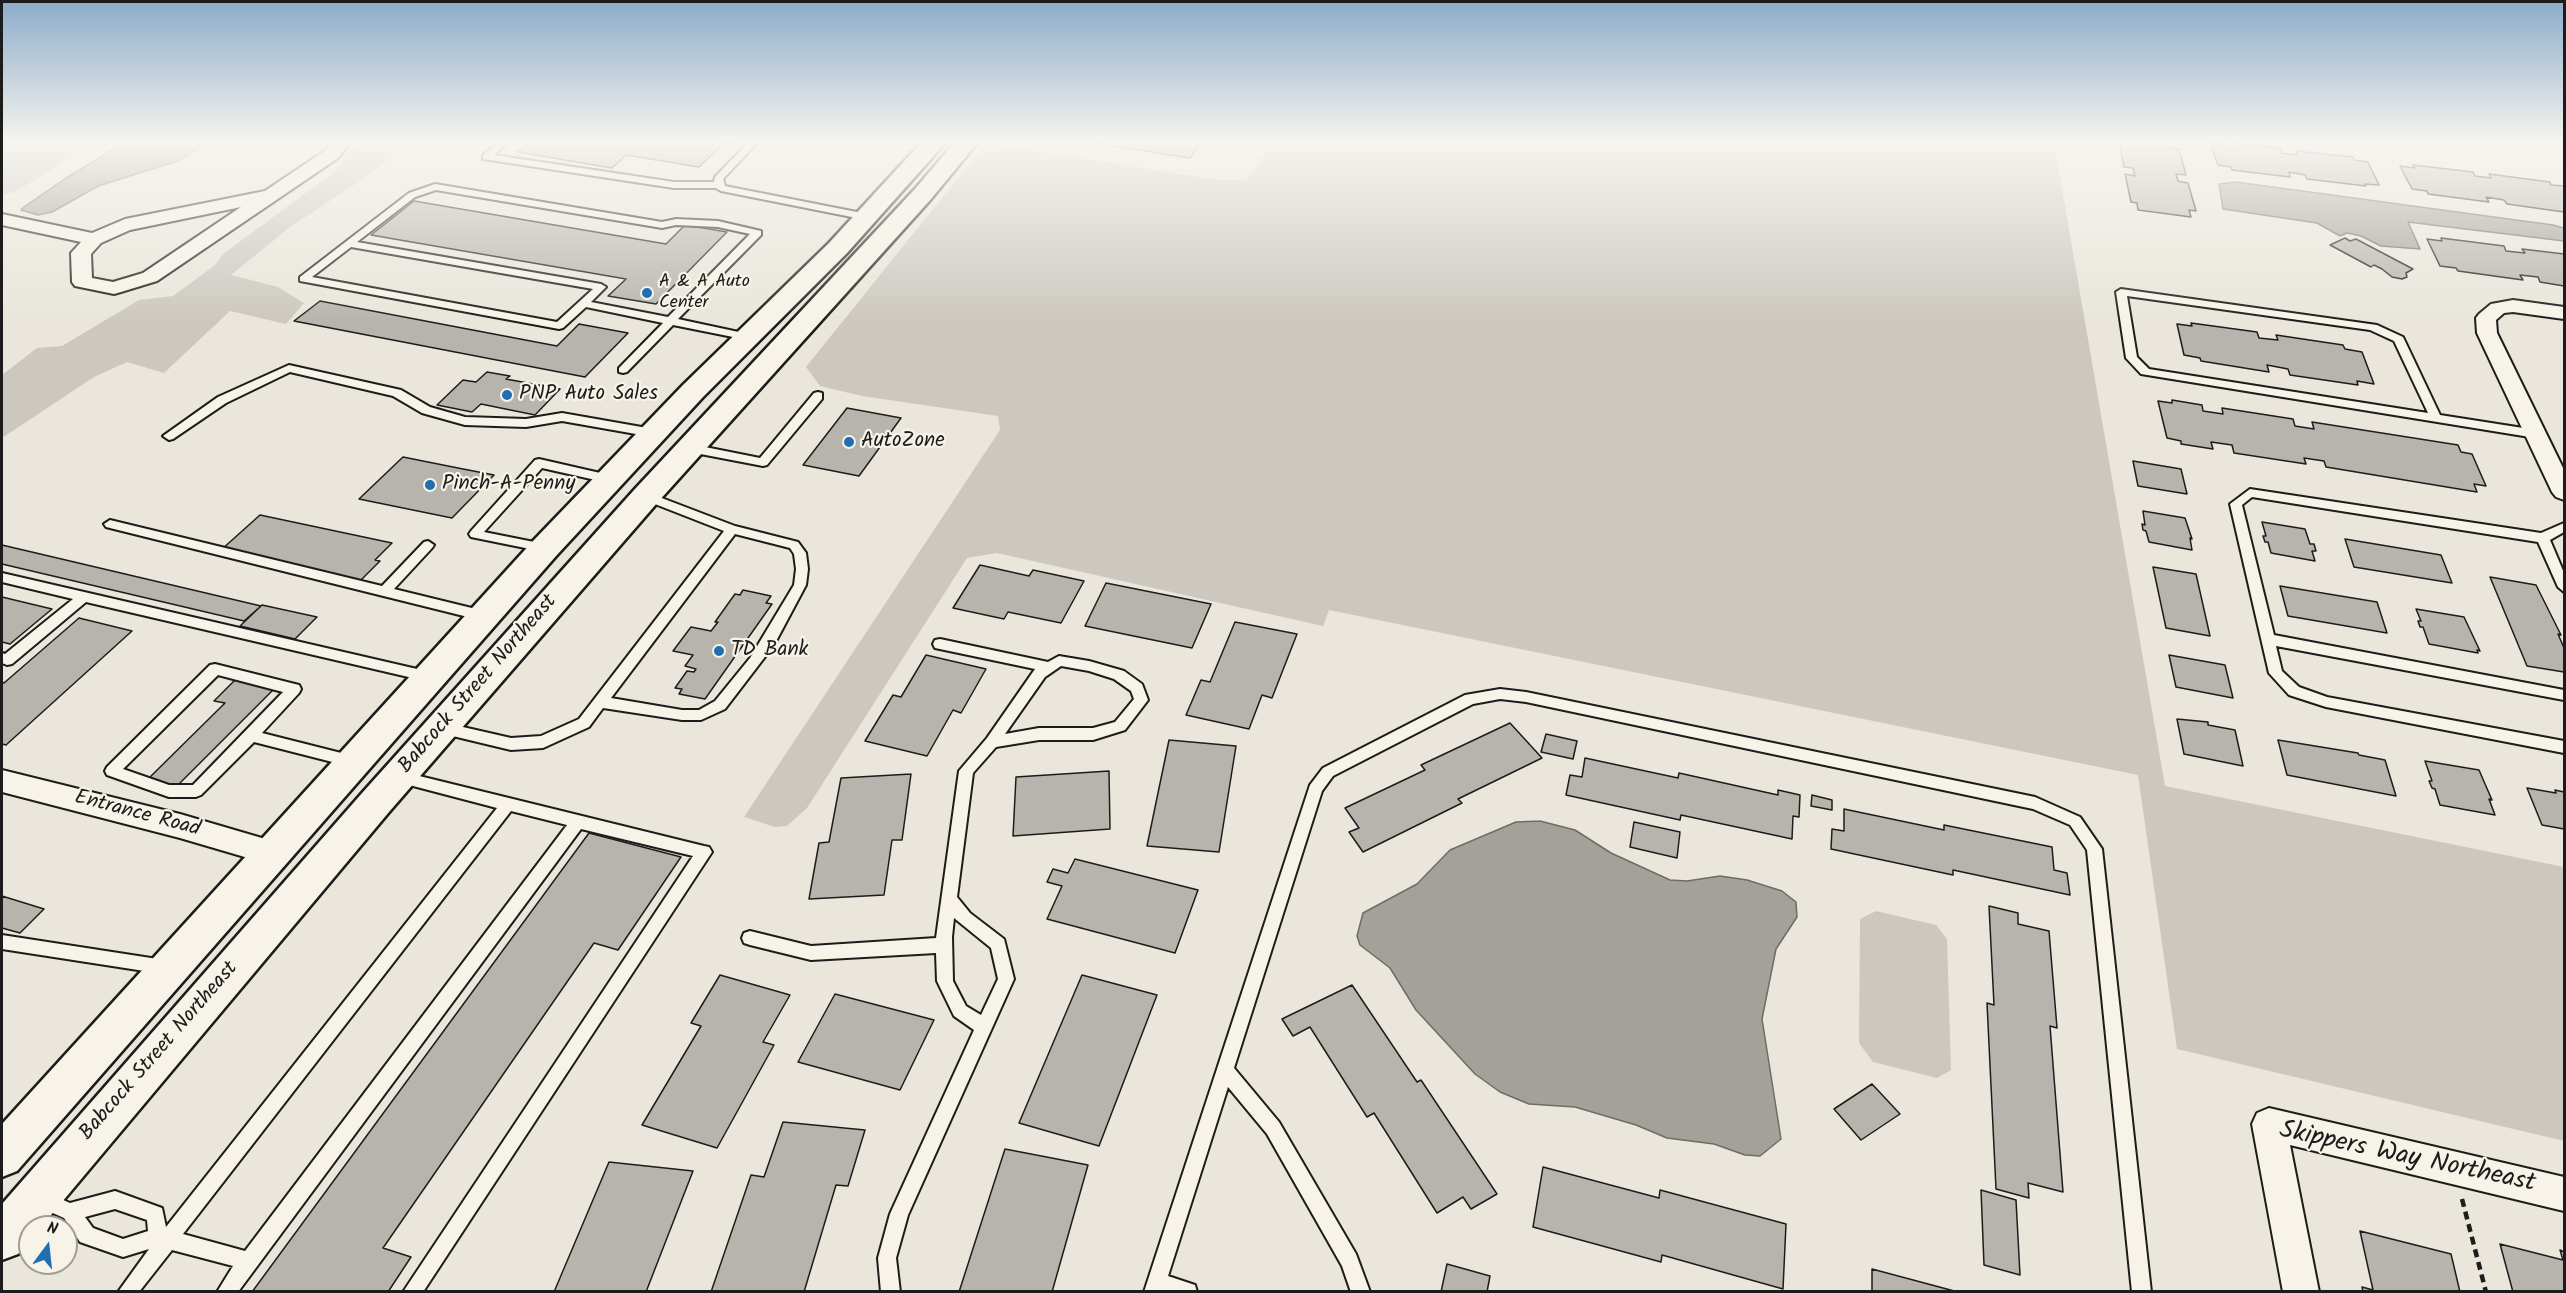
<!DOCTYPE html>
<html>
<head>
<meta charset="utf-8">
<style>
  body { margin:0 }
  #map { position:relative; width:2566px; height:1293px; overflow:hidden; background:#eae6dc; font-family:Kalam,sans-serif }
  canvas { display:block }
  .frame { position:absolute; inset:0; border:3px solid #1c1c1c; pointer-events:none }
  .north { position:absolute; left:18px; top:1215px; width:60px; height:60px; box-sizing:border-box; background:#f7f3e8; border:2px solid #9f9d96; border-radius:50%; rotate:15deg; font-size:16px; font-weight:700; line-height:24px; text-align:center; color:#1c1c1c }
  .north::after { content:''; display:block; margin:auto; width:21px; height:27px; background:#1f6fb2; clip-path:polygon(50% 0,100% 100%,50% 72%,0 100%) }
</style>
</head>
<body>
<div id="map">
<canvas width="2566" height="1293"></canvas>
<div class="frame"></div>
<div class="north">N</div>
</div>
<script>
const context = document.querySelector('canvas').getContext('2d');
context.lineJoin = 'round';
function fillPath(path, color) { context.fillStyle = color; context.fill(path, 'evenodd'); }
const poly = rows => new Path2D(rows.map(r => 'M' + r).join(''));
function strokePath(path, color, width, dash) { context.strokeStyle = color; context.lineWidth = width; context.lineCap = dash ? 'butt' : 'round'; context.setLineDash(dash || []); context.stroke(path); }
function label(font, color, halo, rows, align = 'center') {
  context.font = font + ' Kalam,sans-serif'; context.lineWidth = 4.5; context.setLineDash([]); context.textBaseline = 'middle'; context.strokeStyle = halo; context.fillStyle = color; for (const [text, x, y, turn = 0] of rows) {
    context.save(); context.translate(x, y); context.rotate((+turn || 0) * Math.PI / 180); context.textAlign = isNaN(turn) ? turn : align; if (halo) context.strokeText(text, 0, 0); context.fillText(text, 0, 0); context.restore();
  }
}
fillPath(poly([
  [2,142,100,142,82,150,15,192,2,194],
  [363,142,411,142,363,179,290,227,231,275,278,287,304,303,286,324,230,311,164,373,127,362,94,377,2,438,2,375,37,348,62,346,139,300,173,296,215,265,223,254,337,170,346,155],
  [1270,142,2054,142,2165,786,2564,867,2564,1141,2177,1049,2138,775,1329,610,1323,626,997,553,967,558,807,808,787,826,775,827,744,817,1000,430,998,416,862,396,820,386,806,367,986,143,1218,180,1245,180,1255,170],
  [1876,911,1936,925,1947,939,1951,1070,1937,1078,1873,1062,1859,1043,1860,919]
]), '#ccc8c0');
const water = poly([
  [125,142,209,142,178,161,98,186,52,212,38,215,21,210,24,207,63,180,125,142],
  [2236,182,2553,225,2564,228,2564,241,2408,222,2420,249,2381,246,2361,236,2347,233,2340,236,2317,223,2223,209,2219,184,2236,182],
  [1540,821,1575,830,1611,853,1670,880,1687,881,1720,876,1747,880,1782,891,1796,902,1797,917,1776,949,1762,1019,1781,1139,1760,1156,1745,1155,1714,1144,1667,1138,1636,1125,1575,1107,1529,1104,1500,1092,1475,1074,1416,1010,1390,968,1360,945,1357,936,1363,913,1417,884,1450,850,1516,822,1540,821]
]);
fillPath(water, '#a3a19a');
strokePath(water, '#6d6c68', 1.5);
const building = poly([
  [531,142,743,142,740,145,724,143,699,167,626,155,612,168,518,152,531,142],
  [1201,142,1190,158,1094,143,1094,142,1201,142],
  [2119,142,2169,142,2170,148,2179,149,2186,175,2176,174,2178,181,2188,183,2196,211,2189,210,2191,217,2138,210,2137,203,2131,202,2125,174,2135,176,2133,168,2124,167,2119,142],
  [2223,142,2280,148,2281,153,2297,155,2296,151,2353,157,2354,160,2368,162,2379,185,2365,184,2366,186,2307,179,2305,175,2289,172,2290,177,2232,170,2231,167,2218,165,2210,143,2224,144,2223,142],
  [2413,165,2473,172,2475,176,2491,178,2489,174,2550,182,2551,185,2564,186,2564,212,2507,204,2504,200,2486,197,2489,202,2428,194,2427,191,2412,189,2400,166,2415,168,2413,165],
  [414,201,666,244,685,225,727,232,656,304,608,296,626,279,371,235,414,201],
  [2345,238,2350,241,2356,239,2413,269,2406,273,2407,277,2402,279,2392,277,2382,269,2374,265,2371,267,2330,245,2345,238],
  [2441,238,2504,246,2506,251,2525,253,2522,249,2564,254,2564,286,2540,282,2538,277,2520,275,2523,280,2458,271,2456,268,2440,266,2427,239,2442,241,2441,238],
  [320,301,557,346,579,324,628,333,585,377,294,321,320,301],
  [2191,323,2257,332,2259,338,2278,340,2276,335,2343,345,2345,349,2362,352,2374,384,2357,381,2358,385,2290,375,2288,369,2267,365,2269,372,2201,361,2200,358,2184,355,2177,324,2192,326,2191,323],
  [487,372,510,376,506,379,560,389,535,415,481,404,472,412,437,405,463,380,476,382,487,372],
  [2172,400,2202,405,2203,411,2223,414,2222,408,2293,419,2295,426,2314,429,2312,422,2458,445,2461,452,2472,454,2486,486,2474,484,2477,492,2326,467,2324,461,2304,458,2306,464,2234,453,2232,445,2211,442,2213,449,2181,444,2181,441,2167,438,2158,401,2172,403,2172,400],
  [847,408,901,418,859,476,803,465,847,408],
  [403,457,458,468,494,475,452,518,359,499,403,457],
  [2133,461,2181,469,2187,494,2138,486,2133,461],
  [2143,511,2185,518,2192,539,2190,538,2192,550,2149,542,2146,531,2143,530,2142,524,2145,525,2143,511],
  [260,515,392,543,375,560,380,561,360,581,221,550,260,515],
  [2262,522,2305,529,2310,544,2314,544,2316,551,2312,551,2315,561,2271,553,2268,542,2265,542,2263,536,2266,536,2262,522],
  [2345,539,2441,555,2452,583,2354,567,2345,539],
  [2,545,261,606,244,621,2,564,2,545],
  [980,565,1029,576,1033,570,1084,581,1061,623,1008,612,1004,619,953,608,980,565],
  [2153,567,2196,574,2210,636,2166,628,2153,567],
  [2490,577,2536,585,2561,635,2558,634,2564,648,2564,672,2527,666,2490,577],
  [1106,583,1211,604,1192,648,1085,626,1106,583],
  [2280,586,2377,602,2387,633,2288,616,2280,586],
  [743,590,771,596,766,603,772,604,705,699,679,694,682,689,675,688,687,671,694,672,696,669,685,666,693,655,673,651,691,627,711,631,718,622,715,622,735,594,740,595,743,590],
  [2,597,52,609,10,644,2,642,2,597],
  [262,605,317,617,295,639,240,626,262,605],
  [2416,609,2464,617,2480,651,2477,650,2478,653,2429,644,2423,627,2420,627,2418,621,2421,621,2416,609],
  [79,618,132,631,6,745,2,744,2,682,4,683,79,618],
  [1235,622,1297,634,1272,698,1262,695,1249,729,1186,715,1201,680,1210,682,1235,622],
  [926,655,986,669,961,713,953,710,927,756,865,741,893,695,901,697,926,655],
  [2169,655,2225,665,2233,698,2176,687,2169,655],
  [235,680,273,690,175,788,147,780,225,703,214,701,235,680],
  [2177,719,2208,722,2208,725,2235,730,2243,766,2184,754,2177,719],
  [1510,723,1542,758,1458,799,1462,803,1363,852,1349,832,1359,828,1345,808,1425,770,1421,765,1510,723],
  [1546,734,1577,741,1573,759,1541,752,1546,734],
  [1169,740,1236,746,1219,852,1147,846,1169,740],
  [2278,740,2358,753,2359,755,2385,760,2396,796,2287,775,2278,740],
  [1585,758,1678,778,1679,773,1778,795,1778,790,1800,795,1799,817,1793,816,1792,839,1681,815,1680,820,1566,795,1570,775,1582,777,1585,758],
  [2425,761,2479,770,2492,800,2489,799,2495,815,2440,805,2435,789,2432,788,2429,781,2432,781,2425,761],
  [1109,771,1110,829,1013,836,1016,777,1109,771],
  [911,774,902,840,892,840,884,895,809,899,819,843,829,842,841,778,911,774],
  [2527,788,2556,793,2555,790,2564,792,2564,829,2542,825,2527,788],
  [1812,795,1832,800,1832,810,1811,806,1812,795],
  [1844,809,1944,830,1944,825,2052,847,2054,870,2067,873,2070,895,1953,870,1953,875,1831,849,1832,829,1844,831,1844,809],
  [1634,822,1680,832,1677,858,1630,847,1634,822],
  [589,833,681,857,618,950,594,943,383,1248,411,1257,388,1292,252,1292,589,833],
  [1075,859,1198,890,1175,953,1047,919,1062,886,1047,882,1053,869,1068,873,1075,859],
  [2,896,44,909,20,933,2,928,2,896],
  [1989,906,2018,913,2018,924,2049,931,2057,1028,2050,1026,2063,1192,2028,1183,2029,1198,1996,1189,1987,1003,1994,1005,1989,906],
  [720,975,790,995,763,1042,774,1045,717,1148,642,1125,701,1026,691,1023,720,975],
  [1082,975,1157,995,1099,1146,1019,1123,1082,975],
  [1352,985,1417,1082,1421,1080,1497,1194,1471,1209,1463,1197,1437,1213,1374,1113,1367,1117,1310,1027,1293,1036,1282,1019,1352,985],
  [835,994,934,1020,900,1090,798,1062,835,994],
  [1872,1084,1900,1114,1861,1140,1834,1109,1872,1084],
  [783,1122,865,1130,848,1186,836,1185,804,1292,711,1292,751,1175,764,1177,783,1122],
  [1005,1149,1088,1165,1052,1292,959,1292,1005,1149],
  [609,1162,693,1171,646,1292,554,1292,609,1162],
  [1543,1167,1659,1198,1660,1190,1786,1224,1783,1289,1662,1255,1661,1262,1533,1227,1543,1167],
  [1981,1190,2016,1200,2020,1275,1984,1265,1981,1190],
  [2360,1231,2451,1254,2460,1292,2363,1292,2362,1287,2373,1290,2360,1231],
  [2500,1244,2563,1260,2560,1250,2564,1252,2564,1292,2513,1292,2500,1244],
  [1447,1264,1490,1276,1487,1292,1441,1292,1447,1264],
  [1872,1269,1958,1292,1872,1292,1872,1269]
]);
fillPath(building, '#b6b4ac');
strokePath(building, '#1c1c1c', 1.5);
const service = poly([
  [499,142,509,142,494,155,674,182,714,182,715,177,749,142,758,142,723,179,725,186,867,214,872,217,867,220,721,191,716,188,674,188,483,159,483,155,499,142],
  [435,184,662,222,676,219,718,221,761,231,761,235,678,319,748,334,753,337,748,340,673,325,627,372,623,373,619,372,619,368,663,323,586,307,563,328,559,329,300,281,300,277,409,193,435,184],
  [436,190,662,228,676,225,718,227,750,234,668,317,591,302,606,287,601,284,357,242,415,197,436,190],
  [351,247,593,289,557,322,312,277,351,247],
  [2121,289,2377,325,2403,337,2440,415,2536,430,2542,434,2536,438,2141,374,2126,358,2116,292,2121,289],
  [2127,296,2370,330,2394,341,2428,413,2149,369,2137,357,2127,296],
  [289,365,401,390,430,407,465,417,526,419,562,413,653,429,659,433,653,437,562,421,526,427,465,425,422,413,393,396,290,372,226,403,173,439,169,440,163,436,218,397,289,365],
  [818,392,822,393,822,399,767,465,763,466,690,452,684,448,690,444,760,458,814,393,818,392],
  [539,459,609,475,615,479,609,483,542,468,484,532,549,545,551,548,549,551,545,552,471,537,469,534,471,531,535,460,539,459],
  [2250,489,2541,533,2564,523,2564,532,2550,540,2564,573,2564,592,2558,587,2538,542,2252,497,2242,505,2274,635,2564,690,2564,700,2276,646,2282,671,2299,687,2327,697,2564,741,2564,753,2326,707,2289,695,2269,673,2230,504,2250,489],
  [646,492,735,526,798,542,806,553,808,569,806,585,774,645,725,709,701,720,682,720,603,708,589,727,543,748,511,750,436,732,434,728,436,724,441,722,511,738,541,736,579,719,724,531,642,499,640,496,642,493,646,492],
  [735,534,790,548,794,554,796,569,794,585,750,658,715,701,699,710,682,710,611,698,735,534],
  [110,520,382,586,424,542,428,541,434,545,432,548,394,589,484,611,491,616,484,621,106,527,104,524,110,520],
  [2,573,430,672,435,673,437,677,435,681,430,682,86,602,12,664,7,665,2,663,2,653,5,654,73,599,2,582,2,573],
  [940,639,1048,662,1059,656,1089,661,1124,671,1142,684,1148,700,1125,730,1093,740,1039,740,996,747,973,773,957,897,970,913,1004,939,1014,979,908,1215,896,1258,900,1292,881,1292,878,1258,890,1214,974,1030,954,1016,937,981,936,953,811,960,750,945,744,943,742,938,744,933,750,931,811,946,936,938,959,771,987,738,1035,669,935,648,933,644,935,640,940,639],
  [1061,666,1089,671,1114,679,1131,691,1134,699,1115,722,1093,728,1039,728,1005,734,1045,677,1061,666],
  [954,918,991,948,998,979,981,1015,966,1006,953,981,952,937,954,918],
  [215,664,299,685,301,689,299,693,262,733,357,757,359,761,357,765,352,767,254,742,201,795,196,797,169,797,107,775,105,771,107,767,210,665,215,664],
  [218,675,283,692,193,785,169,785,123,769,218,675],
  [1500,689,1526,692,2035,797,2080,817,2102,849,2151,1292,2132,1292,2087,850,2070,825,2033,809,1526,702,1500,699,1473,704,1333,776,1322,791,1234,1068,1279,1122,1356,1254,1370,1292,1351,1292,1342,1266,1267,1134,1228,1087,1168,1276,1195,1285,1197,1292,1144,1292,1310,785,1323,768,1465,695,1500,689],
  [399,771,704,846,709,847,712,852,423,1292,403,1292,693,856,581,829,238,1292,217,1292,233,1266,172,1250,139,1292,118,1292,149,1249,123,1257,80,1242,64,1218,37,1206,34,1200,37,1194,43,1191,70,1203,115,1191,162,1208,166,1227,497,808,394,781,392,777,394,773,399,771],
  [511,811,567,825,245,1251,183,1234,511,811],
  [115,1209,147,1220,148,1231,123,1239,93,1228,85,1217,115,1209],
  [2,935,164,960,170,962,172,967,170,972,164,974,2,949,2,935]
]);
const minor = poly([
  [333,142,351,142,338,158,157,281,121,292,114,294,75,286,72,282,71,253,81,242,2,225,2,214,92,233,125,219,265,191,326,150,333,142],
  [241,207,143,273,113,282,92,278,91,254,101,243,130,230,241,207],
  [2513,300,2564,307,2564,319,2513,312,2504,313,2496,320,2497,333,2564,470,2564,500,2556,497,2552,492,2477,333,2476,318,2479,314,2491,304,2513,300],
  [2,770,180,814,272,841,282,844,286,853,282,862,272,865,180,838,2,792,2,770],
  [2269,1108,2564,1177,2564,1211,2290,1145,2319,1292,2283,1292,2252,1124,2257,1113,2269,1108]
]);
const secondary = poly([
  [922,142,946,142,847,253,703,397,556,556,17,1171,2,1177,2,1124,534,540,683,385,829,243,922,142],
  [955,142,978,142,931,199,657,503,389,812,41,1227,30,1227,30,1240,18,1254,2,1260,2,1204,363,792,635,489,915,189,955,142]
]);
strokePath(service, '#1c1c1c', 4);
strokePath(minor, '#1c1c1c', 4);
strokePath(secondary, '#1c1c1c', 5);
strokePath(poly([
  [2462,1199,2486,1292]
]), '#1c1c1c', 4.5, [8, 5]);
fillPath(service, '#f7f3e8');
fillPath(minor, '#f7f3e8');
fillPath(secondary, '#f7f3e8');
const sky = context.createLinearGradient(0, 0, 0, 323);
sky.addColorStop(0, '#8cacc9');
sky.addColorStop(0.44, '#f6f4ef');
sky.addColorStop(1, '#f6f4ef00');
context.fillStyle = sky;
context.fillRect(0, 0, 2566, 323);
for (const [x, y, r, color] of [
  [647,293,6,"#1f6fb2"],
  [507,395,6,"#1f6fb2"],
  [849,442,6,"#1f6fb2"],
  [430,485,6,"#1f6fb2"],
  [719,651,6,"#1f6fb2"]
]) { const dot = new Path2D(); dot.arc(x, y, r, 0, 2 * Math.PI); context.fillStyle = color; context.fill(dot); strokePath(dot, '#f7f3e8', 2); }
label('18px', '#1c1c1c', '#f7f3e8', [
  ["A & A Auto",659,283],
  ["Center",659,304]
], 'left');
label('21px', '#1c1c1c', '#f7f3e8', [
  ["PNP Auto Sales",519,395],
  ["AutoZone",861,442],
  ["Pinch-A-Penny",442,485],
  ["TD Bank",731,651]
], 'left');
label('21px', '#1c1c1c', '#f7f3e8', [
  ["Babcock Street Northeast",479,685,-49],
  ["Entrance Road",137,815,15],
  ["Babcock Street Northeast",160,1052,-49]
]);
label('26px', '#1c1c1c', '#f7f3e8', [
  ["Skippers Way Northeast",2407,1159,12]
]);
</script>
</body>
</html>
